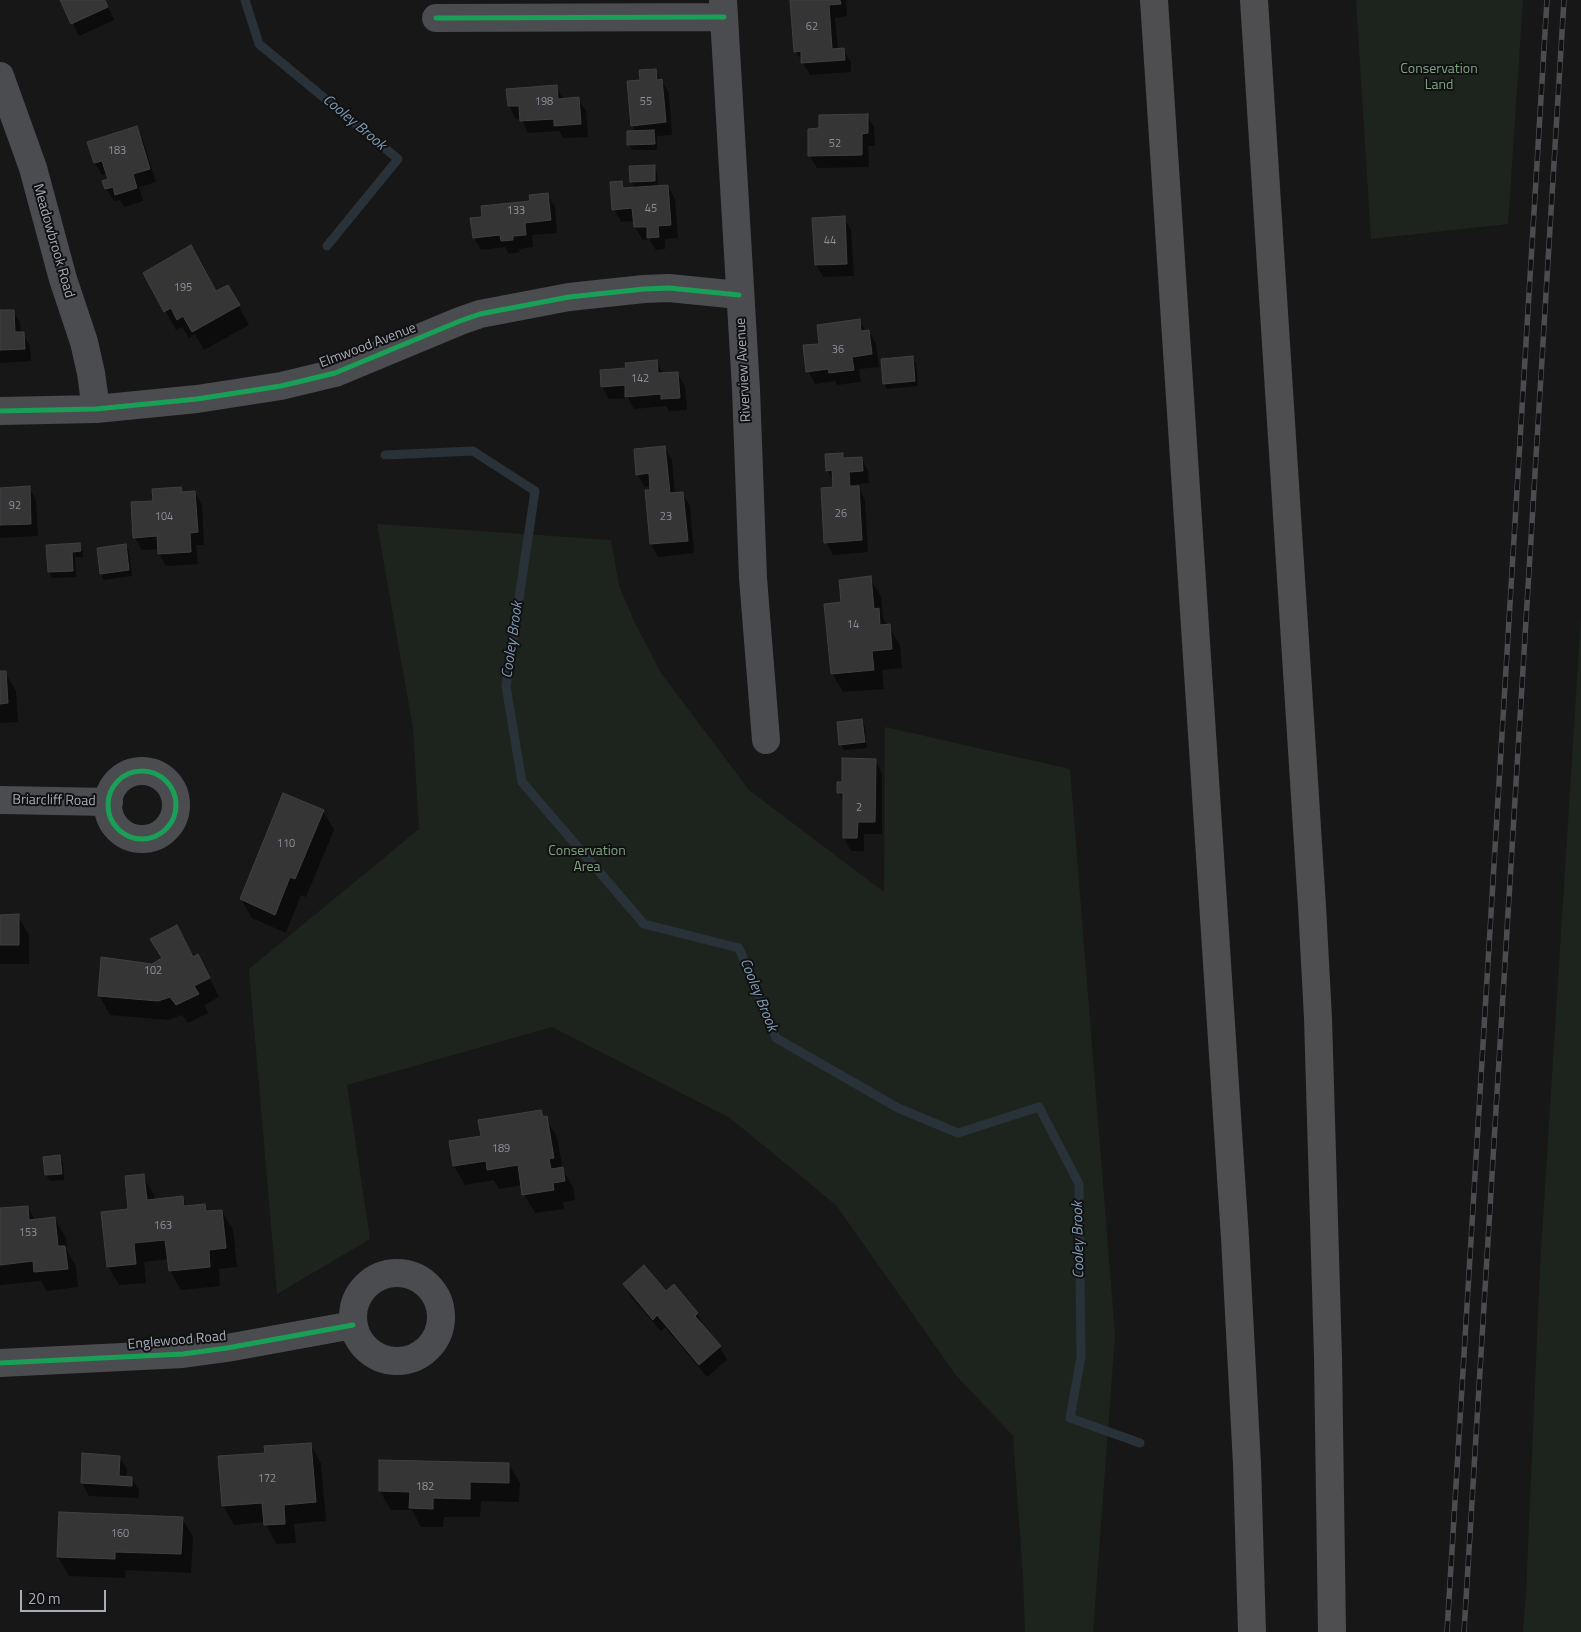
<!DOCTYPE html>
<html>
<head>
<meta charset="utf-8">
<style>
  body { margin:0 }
  #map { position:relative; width:1581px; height:1632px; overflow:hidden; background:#171717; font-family:"Titillium Web",sans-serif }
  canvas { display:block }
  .scale { position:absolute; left:20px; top:1590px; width:86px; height:22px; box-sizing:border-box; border:2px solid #a8adb8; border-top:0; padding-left:6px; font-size:15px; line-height:18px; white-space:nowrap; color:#a8adb8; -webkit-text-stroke:4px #111113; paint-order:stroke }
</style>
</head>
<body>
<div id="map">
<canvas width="1581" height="1632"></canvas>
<div class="scale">20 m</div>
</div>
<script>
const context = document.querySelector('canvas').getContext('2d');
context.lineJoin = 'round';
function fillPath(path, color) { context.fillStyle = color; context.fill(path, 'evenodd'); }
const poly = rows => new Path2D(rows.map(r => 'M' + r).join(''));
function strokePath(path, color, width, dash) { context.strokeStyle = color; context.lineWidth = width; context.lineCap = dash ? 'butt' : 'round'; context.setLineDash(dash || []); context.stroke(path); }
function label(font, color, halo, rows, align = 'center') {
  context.font = font + ' "Titillium Web",sans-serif'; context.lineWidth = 4; context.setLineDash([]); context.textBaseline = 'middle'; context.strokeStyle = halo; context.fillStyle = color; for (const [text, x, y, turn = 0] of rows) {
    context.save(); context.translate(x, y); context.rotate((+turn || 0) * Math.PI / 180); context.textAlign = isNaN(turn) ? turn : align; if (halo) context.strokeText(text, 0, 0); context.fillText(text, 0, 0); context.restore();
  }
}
fillPath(poly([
  [1356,0,1523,0,1508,224,1371,239],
  [377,524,611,540,619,586,635,623,661,673,749,790,884,892,885,727,1070,769,1115,1335,1093,1632,1025,1632,1023,1576,1013,1436,955,1374,836,1205,730,1118,552,1027,347,1085,370,1239,277,1294,249,969,419,829,413,728],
  [1581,616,1581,1632,1523,1632,1526,1595,1540,1267]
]), '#1d241e');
fillPath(poly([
  [62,0,105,0,114,20,79,36],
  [792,0,846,0,847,16,835,18,838,50,843,50,851,62,851,72,810,75,796,51],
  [655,70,669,93,672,135,657,136,657,150,632,150,628,144,636,132,632,126],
  [556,86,563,99,578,99,586,111,588,137,563,138,559,131,528,133,521,118,516,119,509,106],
  [867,115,874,127,875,146,868,146,869,167,817,168,810,156,820,130],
  [136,128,143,140,156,182,139,187,143,201,124,207,120,200,114,201,106,189,104,181,109,180,107,174,102,175,95,163,89,143],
  [654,166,657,172,658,187,668,186,675,199,678,238,665,239,665,249,656,250,649,239,643,240,635,227,635,221,621,222,614,209,621,182,625,189,635,188,631,181],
  [547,194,555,207,557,233,532,235,533,247,519,249,520,252,509,254,505,247,481,250,474,237,483,218,531,202],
  [844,218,851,230,854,276,823,277,816,265],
  [145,273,216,293,228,286,249,325,204,350,195,334,189,338,182,327,176,330],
  [0,311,13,311,20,323,21,334,23,334,30,346,31,361,0,363],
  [859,320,866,332,869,331,876,344,879,367,859,369,861,382,837,385,835,381,815,384,808,371,820,345],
  [912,358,916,363,918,386,887,389,884,383],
  [656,361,663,374,677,373,685,386,687,410,669,411,666,406,634,409,628,398,609,399,602,387,627,369],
  [664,447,672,460,675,494,682,493,690,506,694,553,658,557,651,544,646,491,652,491,651,486,645,487,637,474],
  [842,454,845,459,861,458,868,471,869,483,856,484,856,487,858,487,865,500,868,552,833,555,826,542,834,488,834,481,827,470],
  [29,487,36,500,38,536,0,538,0,489],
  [180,488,183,493,195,492,202,505,204,545,196,545,198,564,166,566,159,554,159,549,142,550,134,537,154,502],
  [80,544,83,550,83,557,75,557,76,577,52,578,49,572],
  [126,545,129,551,132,576,104,580,101,574],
  [870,578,881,597,883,618,900,645,902,668,882,670,884,689,843,692,832,673,843,603],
  [0,672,5,672,16,691,18,722,0,723],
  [862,721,865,727,867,748,844,750,841,744],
  [875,760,882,773,882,834,864,834,864,851,851,851,844,838,844,802,839,793,843,783],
  [323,811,334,830,306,897,301,895,286,933,252,918,241,899],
  [0,916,18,916,29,935,29,964,0,964],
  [198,956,219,997,204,1005,208,1013,188,1023,182,1015,169,1020,110,1015,99,995,163,959,193,958],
  [541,1111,544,1118,546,1118,557,1137,563,1170,573,1187,575,1200,563,1202,564,1209,535,1213,524,1194,522,1185,499,1189,494,1180,465,1185,454,1166,451,1142,482,1137],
  [59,1157,63,1163,64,1180,50,1181,46,1175,45,1158],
  [143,1176,154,1195,155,1201,183,1198,188,1207,204,1205,209,1212,222,1211,233,1230,237,1267,219,1269,220,1286,181,1290,170,1271,169,1259,144,1262,146,1283,119,1285,108,1266],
  [28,1207,35,1220,55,1219,66,1238,67,1251,76,1266,78,1287,47,1291,41,1281,0,1285,0,1210],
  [624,1284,666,1292,697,1314,704,1326,703,1327,720,1347,727,1360,707,1377,665,1327,661,1331,631,1297],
  [310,1444,321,1463,326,1521,294,1524,296,1543,276,1544,265,1522,234,1525,223,1506,266,1454],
  [83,1455,119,1457,127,1469,126,1478,131,1478,139,1490,138,1498,89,1496,82,1483],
  [509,1464,520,1483,519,1502,481,1501,480,1517,444,1517,443,1527,421,1527,412,1510,391,1510,380,1491],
  [182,1518,193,1537,191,1573,125,1570,126,1578,69,1576,58,1557]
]), '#0007');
strokePath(poly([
  [245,0,259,44,398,159,327,246],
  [385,455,473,451,535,491,506,686,522,782,644,924,739,948,776,1038,898,1108,958,1133,1039,1107,1079,1184,1081,1357,1070,1418,1140,1443]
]), '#2a3239', 9);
const building = poly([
  [60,0,105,0,108,7,71,24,60,0],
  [790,0,840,0,841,4,829,5,832,49,844,48,845,60,801,63,801,51,794,52,790,0],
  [656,69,657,80,662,79,666,122,631,126,627,81,640,80,639,70,656,69],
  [557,85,558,99,579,97,581,124,554,126,554,119,520,121,519,106,508,106,506,89,557,85],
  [868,114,868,133,862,134,862,155,808,156,808,129,819,128,819,115,868,114],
  [137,126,150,169,133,174,137,188,115,195,113,187,105,189,102,181,108,179,102,161,94,163,87,142,137,126],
  [654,130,655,144,627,145,627,131,654,130],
  [655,165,655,181,630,182,629,166,655,165],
  [622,181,623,188,668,185,671,225,658,226,659,237,647,238,647,227,634,227,632,208,612,210,610,182,622,181],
  [548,193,551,220,525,223,526,235,513,236,513,240,501,241,500,235,473,238,470,218,482,217,481,206,530,201,529,195,548,193],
  [845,216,847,264,815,265,812,218,845,216],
  [191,245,216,291,228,285,240,305,192,332,183,316,177,320,171,308,164,312,143,273,191,245],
  [0,310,14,310,15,332,24,332,25,349,0,350,0,310],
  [860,319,861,331,869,330,872,354,852,357,854,370,829,373,828,369,806,372,803,345,819,344,817,325,860,319],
  [913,356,915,381,883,384,881,359,913,356],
  [657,360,658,373,678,372,680,398,661,399,661,394,625,397,625,385,601,387,600,370,626,368,625,363,657,360],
  [665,446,670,493,683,492,688,541,650,544,645,490,650,490,649,473,636,475,634,449,665,446],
  [843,453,843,458,862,457,863,471,849,472,850,486,859,486,862,540,824,543,821,488,833,487,832,470,826,471,825,454,843,453],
  [30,486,31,524,0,525,0,488,30,486],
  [181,487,182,492,195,491,198,532,190,533,191,552,158,554,157,536,133,538,131,502,153,501,152,489,181,487],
  [80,543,81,551,72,552,73,571,48,572,46,545,80,543],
  [126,544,129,570,100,574,97,548,126,544],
  [871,576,874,609,879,608,880,625,890,624,892,649,872,651,874,670,831,674,824,604,841,602,839,580,871,576],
  [0,671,6,671,8,703,0,704,0,671],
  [862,719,865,742,839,745,837,722,862,719],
  [842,758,876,759,875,822,858,822,857,838,843,838,843,793,837,793,837,782,842,782,842,758],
  [283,793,324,810,295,879,290,877,275,915,240,899,283,793],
  [19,914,19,945,0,945,0,915,19,914],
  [177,925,193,957,198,954,210,978,194,986,199,994,176,1005,170,997,158,1001,98,996,101,957,152,964,162,958,150,939,177,925],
  [541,1110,543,1117,547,1116,554,1158,549,1159,551,1169,563,1167,565,1181,553,1183,554,1190,522,1195,518,1165,487,1170,486,1161,453,1166,449,1141,481,1136,478,1120,541,1110],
  [60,1155,62,1174,45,1175,43,1157,60,1155],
  [144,1174,147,1200,183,1196,184,1206,205,1204,206,1211,222,1210,226,1248,209,1250,210,1267,169,1271,165,1240,134,1243,136,1264,107,1267,101,1212,128,1209,125,1176,144,1174],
  [28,1206,29,1220,55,1217,58,1246,65,1246,68,1269,34,1272,33,1261,0,1265,0,1208,28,1206],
  [644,1265,666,1291,674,1284,698,1313,695,1316,721,1346,699,1365,657,1315,653,1320,623,1284,644,1265],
  [311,1443,316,1502,284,1505,285,1524,264,1525,262,1503,222,1506,218,1456,265,1453,264,1446,311,1443],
  [82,1453,120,1456,119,1476,132,1477,132,1486,81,1483,82,1453],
  [379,1460,509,1463,509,1483,470,1482,470,1499,433,1498,433,1509,409,1508,410,1492,379,1491,379,1460],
  [59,1512,183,1517,181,1554,115,1552,115,1559,57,1557,59,1512]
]);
fillPath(building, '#353536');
strokePath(building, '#3f4043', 1);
strokePath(poly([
  [723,0,746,389,753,578,766,740],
  [436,18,724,17],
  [0,76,33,168,63,279,84,342,91,373,96,409],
  [0,411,96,409,197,399,281,386,335,373,460,321,480,314,569,297,644,289,669,288,739,295],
  '108 805a34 34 0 1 1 68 0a34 34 0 1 1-68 0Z',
  [0,800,109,802],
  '353 1317a44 44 0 1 1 88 0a44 44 0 1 1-88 0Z',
  [0,1363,183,1354,227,1348,353,1325]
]), '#4b4c50', 28);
strokePath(poly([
  [1154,0,1235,1238,1247,1464,1252,1632],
  [1254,0,1312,906,1318,1018,1328,1357,1332,1632]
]), '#4e4e51', 28);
const rail = poly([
  [1447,1632,1547,0],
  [1464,1632,1564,0]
]);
strokePath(rail, '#4b4c4f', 5.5);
strokePath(rail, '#111113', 4, [11]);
strokePath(poly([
  [436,18,724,17],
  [0,411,96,409,197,399,281,386,335,373,460,321,480,314,569,297,644,289,669,288,739,295],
  '108 805a34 34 0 1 1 68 0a34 34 0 1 1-68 0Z',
  [0,1363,183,1354,227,1348,353,1325]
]), '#1a9f57', 5);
label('11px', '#8b8f98', null, [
  ["62",812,27],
  ["198",544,102],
  ["55",646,102],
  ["52",835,144],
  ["183",117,151],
  ["45",651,209],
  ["133",516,211],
  ["44",830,241],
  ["195",183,288],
  ["36",838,350],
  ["142",640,379],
  ["92",15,506],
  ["26",841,514],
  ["104",164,517],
  ["23",666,517],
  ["14",853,625],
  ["2",859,808],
  ["110",286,844],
  ["102",153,971],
  ["189",501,1149],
  ["163",163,1226],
  ["153",28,1233],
  ["172",267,1479],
  ["182",425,1487],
  ["160",120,1534]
]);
label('14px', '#7fa381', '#111113', [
  ["Conservation",1439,70],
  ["Land",1439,86],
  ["Conservation",587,852],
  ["Area",587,868]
]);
label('14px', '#a8adb8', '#111113', [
  ["Meadowbrook Road",53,241,74],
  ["Elmwood Avenue",368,346,-21],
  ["Riverview Avenue",744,370,-93],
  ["Briarcliff Road",54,801,1],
  ["Englewood Road",177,1341,-5]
]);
label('italic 15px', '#7f9bb3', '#111113', [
  ["Cooley Brook",354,123,40],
  ["Cooley Brook",513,640,-82],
  ["Cooley Brook",758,995,68],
  ["Cooley Brook",1079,1240,-91]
]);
</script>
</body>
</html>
